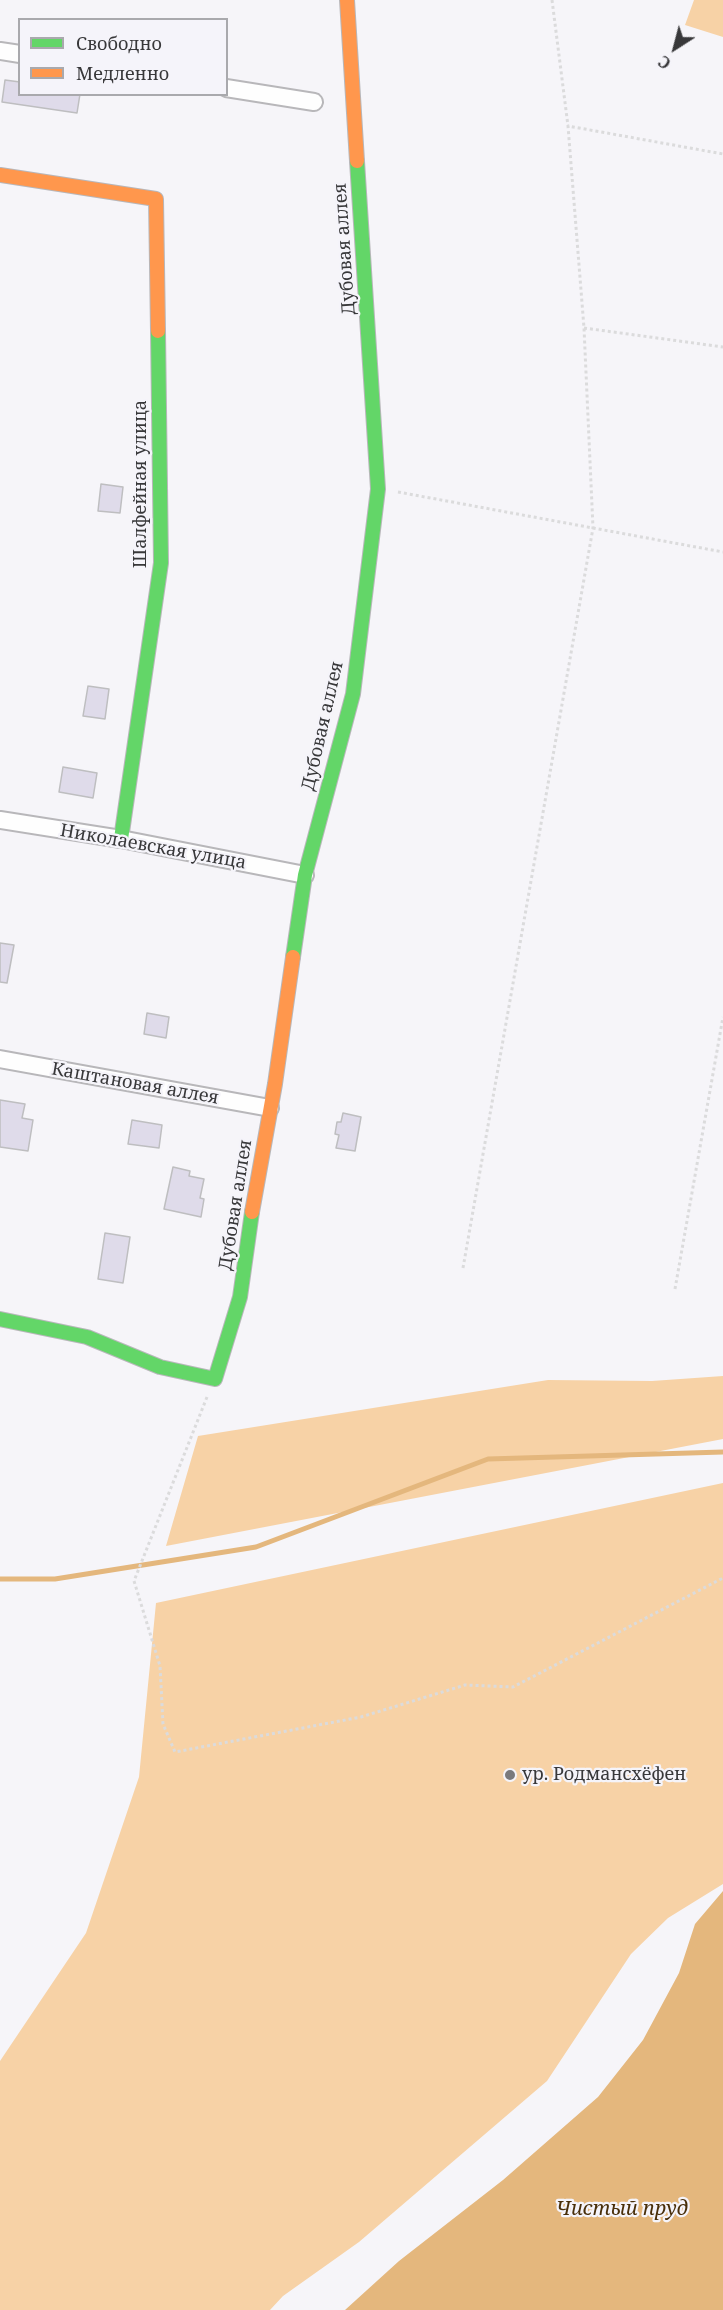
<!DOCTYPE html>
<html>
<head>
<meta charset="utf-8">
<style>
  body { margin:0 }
  #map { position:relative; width:723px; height:2310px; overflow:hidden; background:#f6f5f9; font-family:"Noto Serif",serif }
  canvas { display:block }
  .legend { position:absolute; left:18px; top:18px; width:210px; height:78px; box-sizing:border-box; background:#f5f4fa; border:2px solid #a9a9ad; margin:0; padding:8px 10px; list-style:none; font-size:18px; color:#38383a }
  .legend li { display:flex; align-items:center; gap:12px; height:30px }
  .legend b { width:30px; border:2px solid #a9a9ad }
  .north { position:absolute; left:645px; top:18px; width:60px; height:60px; -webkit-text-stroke:4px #f5f4fa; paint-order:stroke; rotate:216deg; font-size:16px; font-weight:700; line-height:24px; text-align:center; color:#38383a }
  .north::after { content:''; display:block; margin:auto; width:21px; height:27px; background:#38383a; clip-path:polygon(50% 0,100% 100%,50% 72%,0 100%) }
</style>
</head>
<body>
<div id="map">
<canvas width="723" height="2310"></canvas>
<ul class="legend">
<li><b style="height:8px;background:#63d668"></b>Свободно</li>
<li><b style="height:8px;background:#ff974d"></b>Медленно</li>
</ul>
<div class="north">С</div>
</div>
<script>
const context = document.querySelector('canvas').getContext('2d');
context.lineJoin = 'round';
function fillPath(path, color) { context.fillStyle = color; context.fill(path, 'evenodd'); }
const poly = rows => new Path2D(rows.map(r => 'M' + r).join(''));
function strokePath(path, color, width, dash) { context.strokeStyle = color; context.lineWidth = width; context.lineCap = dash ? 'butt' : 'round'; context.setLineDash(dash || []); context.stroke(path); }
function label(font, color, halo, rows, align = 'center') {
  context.font = font + ' "Noto Serif",serif'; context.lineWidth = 4.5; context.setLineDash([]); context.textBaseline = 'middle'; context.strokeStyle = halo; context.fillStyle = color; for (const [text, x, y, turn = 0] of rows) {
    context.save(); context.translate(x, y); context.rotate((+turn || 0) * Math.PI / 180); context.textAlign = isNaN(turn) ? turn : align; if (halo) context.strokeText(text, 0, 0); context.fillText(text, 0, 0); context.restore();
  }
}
fillPath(poly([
  [694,0,723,0,723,37,685,25],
  [723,1376,723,1439,166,1546,198,1436,548,1380,652,1381],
  [723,1483,723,1884,668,1918,631,1954,547,2081,359,2242,283,2296,270,2310,0,2310,0,2061,86,1933,139,1777,156,1603]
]), '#f7d2a6');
fillPath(poly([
  [723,1891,723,2310,345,2310,399,2261,503,2180,598,2097,643,2040,679,1973,695,1924]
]), '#e4b77d');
strokePath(poly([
  [0,1579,55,1579,256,1547,488,1459,723,1452]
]), '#e4b77d', 5);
const building = poly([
  [5,80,20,82,20,94,80,94,77,113,2,102,5,80],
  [101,484,123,487,120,513,98,511,101,484],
  [88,686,109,689,105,719,83,716,88,686],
  [63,767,97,773,93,798,59,792,63,767],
  [0,943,14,945,7,983,0,982,0,943],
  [147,1013,169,1017,166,1038,144,1034,147,1013],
  [0,1100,25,1104,22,1118,33,1120,28,1151,0,1147,0,1100],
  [343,1113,361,1117,355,1151,336,1148,339,1135,335,1134,337,1122,341,1122,343,1113],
  [132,1120,162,1125,159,1148,128,1144,132,1120],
  [173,1167,190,1171,189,1176,204,1179,200,1198,204,1199,201,1217,164,1209,173,1167],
  [105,1233,130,1237,123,1283,98,1279,105,1233]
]);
fillPath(building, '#dfdbea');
strokePath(building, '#bebec0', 1.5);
const street = poly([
  [0,51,20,54],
  [226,88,314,102],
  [0,820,121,839,305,875],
  [0,1059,270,1108]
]);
const fast = poly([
  [121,839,161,563,158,331],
  [293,957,305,875,353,694,378,489,357,161],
  [0,1319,87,1337,160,1367,215,1379,240,1297,252,1212]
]);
const slow = poly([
  [347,0,357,161],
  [0,175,156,199,158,331],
  [252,1212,275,1084,293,957]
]);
strokePath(street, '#b8b7ba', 20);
strokePath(fast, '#b8b7ba', 16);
strokePath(slow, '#b8b7ba', 16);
strokePath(poly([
  [552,0,568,126],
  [584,328,723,347],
  [398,492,723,552],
  [463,1268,593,528,584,328,568,126,723,154],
  [675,1289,723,1017],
  [207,1397,134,1581,160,1666,163,1724,175,1752,361,1717,465,1685,513,1687,723,1578]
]), '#dbdbdc', 3, [3, 3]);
strokePath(street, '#fefefe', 16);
strokePath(fast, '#63d668', 14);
strokePath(slow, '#ff974d', 14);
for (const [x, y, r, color] of [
  [510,1775,6,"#7a7a7d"]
]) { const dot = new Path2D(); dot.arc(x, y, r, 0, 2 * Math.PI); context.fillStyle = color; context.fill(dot); strokePath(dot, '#f5f4fa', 2); }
label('18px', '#38383a', '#f5f4fa', [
  ["Дубовая аллея",345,249,-94],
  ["Шалфейная улица",141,484,-90],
  ["Дубовая аллея",323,726,-77],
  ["Николаевская улица",153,847,10],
  ["Каштановая аллея",135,1084,10],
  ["Дубовая аллея",236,1205,-81]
]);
label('18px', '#38383a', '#f5f4fa', [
  ["ур. Родмансхёфен",522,1775]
], 'left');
label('italic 20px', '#492f0a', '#f5f4fa', [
  ["Чистый пруд",622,2209]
]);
</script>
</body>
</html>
